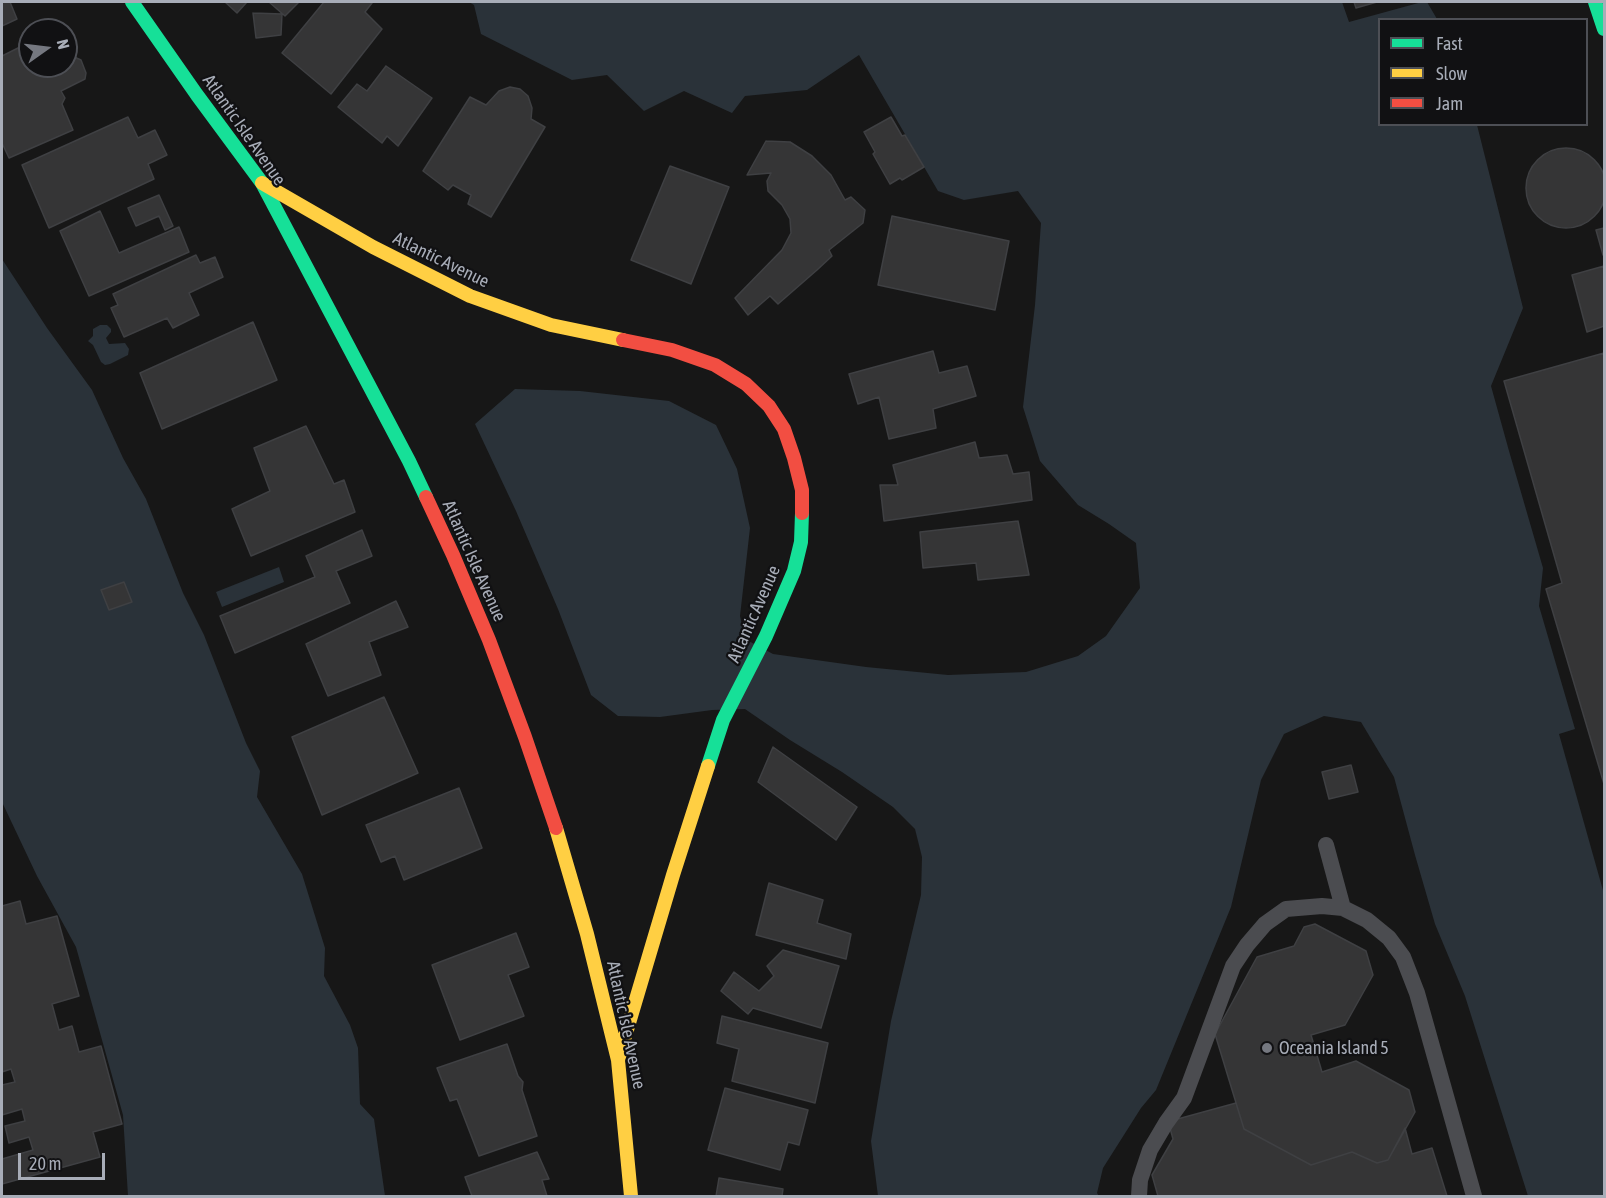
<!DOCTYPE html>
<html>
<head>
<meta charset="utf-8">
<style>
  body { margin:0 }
  #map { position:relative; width:1606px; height:1198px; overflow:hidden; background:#171717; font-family:"Asap Condensed",sans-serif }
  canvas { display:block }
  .frame { position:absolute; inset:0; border:3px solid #a8adb8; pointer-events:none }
  .legend { position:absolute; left:1378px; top:18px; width:210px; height:108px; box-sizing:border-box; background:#111113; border:2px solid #4d4f55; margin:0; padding:8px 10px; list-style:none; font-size:18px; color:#a8adb8 }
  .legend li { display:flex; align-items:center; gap:12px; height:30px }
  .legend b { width:30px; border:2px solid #4d4f55 }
  .north { position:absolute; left:18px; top:18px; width:60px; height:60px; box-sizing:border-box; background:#111113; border:2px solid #4d4f55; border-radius:50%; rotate:76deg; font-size:16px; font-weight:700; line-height:24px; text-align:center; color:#a8adb8 }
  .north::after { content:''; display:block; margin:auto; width:21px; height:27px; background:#757880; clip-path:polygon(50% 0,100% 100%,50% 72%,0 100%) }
  .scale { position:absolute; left:18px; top:1153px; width:87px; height:27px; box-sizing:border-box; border:3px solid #a8adb8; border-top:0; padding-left:8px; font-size:18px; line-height:21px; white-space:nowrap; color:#a8adb8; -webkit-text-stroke:4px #111113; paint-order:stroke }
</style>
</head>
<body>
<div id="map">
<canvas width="1606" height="1198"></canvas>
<div class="frame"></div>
<ul class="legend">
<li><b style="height:8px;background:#16e098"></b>Fast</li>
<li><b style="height:8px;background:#ffcf43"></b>Slow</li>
<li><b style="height:8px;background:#f24e42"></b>Jam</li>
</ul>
<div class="north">N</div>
<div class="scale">20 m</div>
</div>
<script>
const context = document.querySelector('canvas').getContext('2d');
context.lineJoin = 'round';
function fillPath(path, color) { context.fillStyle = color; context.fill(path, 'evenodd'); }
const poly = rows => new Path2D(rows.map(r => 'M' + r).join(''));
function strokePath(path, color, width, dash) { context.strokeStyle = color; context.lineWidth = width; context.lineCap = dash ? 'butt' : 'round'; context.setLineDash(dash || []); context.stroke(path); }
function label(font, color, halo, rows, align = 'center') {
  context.font = font + ' "Asap Condensed",sans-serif'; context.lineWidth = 4.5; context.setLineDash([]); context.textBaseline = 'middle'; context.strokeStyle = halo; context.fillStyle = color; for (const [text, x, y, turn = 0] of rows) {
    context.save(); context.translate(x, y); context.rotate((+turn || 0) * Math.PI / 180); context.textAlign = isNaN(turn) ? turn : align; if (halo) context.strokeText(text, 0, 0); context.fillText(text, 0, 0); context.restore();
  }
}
fillPath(poly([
  [469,2,1342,2,1349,22,1422,2,1427,2,1437,19,1380,20,1380,124,1477,125,1523,308,1491,386,1509,451,1543,568,1539,606,1575,729,1559,734,1604,894,1604,1196,1528,1196,1465,996,1435,924,1415,855,1394,777,1361,722,1324,716,1284,734,1261,780,1231,907,1156,1090,1141,1108,1103,1168,1097,1193,1099,1196,878,1196,871,1141,891,1021,921,895,922,857,915,829,893,807,842,772,790,740,745,709,712,710,660,717,618,716,591,695,558,609,516,511,475,424,515,389,580,391,669,401,716,425,737,469,750,528,740,616,745,639,773,654,866,667,948,675,1026,672,1078,656,1106,636,1140,588,1136,543,1109,524,1078,505,1040,461,1023,407,1035,305,1041,223,1018,191,964,200,938,191,859,55,807,90,745,96,732,113,684,91,644,111,607,75,572,80,481,34,474,5],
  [2,259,47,328,92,390,123,458,146,499,183,593,204,635,246,743,260,771,257,797,302,874,325,948,324,976,350,1025,358,1048,360,1104,374,1119,385,1196,128,1196,123,1115,76,947,37,876,2,802],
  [100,325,107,325,111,329,111,332,106,338,109,344,125,343,129,349,128,355,110,364,105,365,101,362,93,345,88,341,93,336,93,329],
  [279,567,284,582,222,607,216,592]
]), '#2a3239');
const building = poly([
  [2,2,10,2,17,19,2,26,2,2],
  [225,2,247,2,237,13,225,2],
  [269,2,299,2,285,16,269,2],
  [324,2,369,2,372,3,365,12,382,29,331,94,282,53,324,2],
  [1354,2,1377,2,1356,8,1354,2],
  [253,13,282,14,281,35,256,38,253,13],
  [30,42,30,66,66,66,66,59,72,56,81,60,86,73,85,79,61,91,65,98,62,104,73,130,9,158,2,143,2,56,30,42],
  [386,66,432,98,398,146,387,136,382,143,338,107,357,84,367,91,386,66],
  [510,87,520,89,528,96,532,108,531,119,545,127,491,217,468,204,471,195,453,185,448,190,423,171,470,97,486,105,499,91,510,87],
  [128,117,138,138,155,130,167,155,148,164,154,179,49,228,22,165,128,117],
  [891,117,902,136,905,135,924,167,902,180,900,178,890,184,873,154,875,152,864,132,891,117],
  [766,141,790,142,812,156,831,175,845,200,851,197,865,210,863,223,829,250,832,256,817,270,778,304,770,296,748,315,735,298,782,250,791,233,790,219,782,205,768,191,767,181,771,173,747,175,766,141],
  '1526 188a40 40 0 1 1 80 0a40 40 0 1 1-80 0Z',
  [670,166,729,187,691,284,631,260,670,166],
  [159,195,173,226,165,230,159,216,136,226,128,208,159,195],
  [100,211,119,253,179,227,189,252,89,296,60,231,100,211],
  [892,216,1009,241,995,310,878,285,892,216],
  [1604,228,1604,254,1603,255,1596,230,1604,228],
  [196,255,200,263,215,257,223,277,189,293,199,315,173,328,167,318,124,337,111,308,118,305,113,294,196,255],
  [1604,266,1604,326,1587,332,1572,275,1604,266],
  [253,322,277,380,162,429,140,373,253,322],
  [933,351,939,373,967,366,976,396,933,409,936,428,889,439,879,397,858,404,849,374,933,351],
  [1604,353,1604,784,1546,589,1562,583,1504,381,1604,353],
  [306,426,334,484,344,480,355,512,251,556,232,509,270,491,254,448,306,426],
  [975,442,979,458,1007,455,1013,474,1029,472,1032,500,884,521,880,485,898,485,893,465,975,442],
  [1018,521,1029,575,978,580,976,563,923,568,920,532,1018,521],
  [362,530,372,556,336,571,350,603,235,653,220,616,315,577,306,556,362,530],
  [124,582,132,602,109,610,101,590,124,582],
  [396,601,408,627,369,642,381,675,328,696,306,644,396,601],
  [384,697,418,773,322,815,292,737,384,697],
  [773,747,857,807,836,840,758,782,773,747],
  [1351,765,1358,792,1329,799,1322,772,1351,765],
  [459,788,482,848,404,880,395,856,381,862,366,825,459,788],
  [769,883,823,900,817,923,851,934,846,959,756,935,769,883],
  [20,901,26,924,57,916,79,996,52,1004,59,1030,72,1026,79,1052,101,1046,122,1124,93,1132,100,1157,2,1184,2,1159,33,1150,29,1137,9,1143,5,1126,25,1121,22,1109,2,1115,2,1085,15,1082,11,1069,2,1072,2,906,20,901],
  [1315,924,1366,951,1373,975,1345,1025,1311,1035,1322,1072,1356,1061,1409,1090,1415,1112,1388,1160,1377,1163,1352,1152,1311,1165,1244,1129,1215,1034,1257,957,1294,946,1304,927,1315,924],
  [516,933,529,967,508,975,524,1016,460,1040,432,965,516,933],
  [783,950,839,966,821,1028,753,1008,748,1014,721,991,734,972,759,991,774,976,767,966,783,950],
  [722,1016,828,1043,815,1103,732,1081,739,1049,717,1043,722,1016],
  [507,1044,518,1076,523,1082,522,1090,537,1136,479,1156,457,1099,450,1101,437,1068,507,1044],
  [725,1088,808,1110,799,1145,788,1142,780,1170,708,1150,725,1088],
  [1236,1103,1244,1129,1311,1165,1352,1152,1377,1163,1388,1160,1405,1128,1412,1154,1432,1148,1447,1196,1158,1196,1152,1175,1173,1139,1170,1128,1174,1120,1236,1103],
  [537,1152,549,1179,542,1180,547,1196,472,1196,465,1177,537,1152],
  [719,1178,783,1189,782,1196,716,1196,719,1178]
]);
fillPath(building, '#353536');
strokePath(building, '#3f4043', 1.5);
strokePath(poly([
  [1326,845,1343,908],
  [1139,1196,1140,1180,1150,1150,1166,1123,1184,1098,1233,966,1247,945,1265,924,1286,909,1322,906,1343,908,1367,920,1389,938,1403,957,1417,993,1474,1196]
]), '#4b4c50', 16);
strokePath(poly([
  [132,2,197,95,262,183,409,461,426,497],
  [1595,2,1604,29],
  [708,766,723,720,766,636,794,571,801,542,802,513]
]), '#16e098', 14);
strokePath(poly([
  [262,183,373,247,470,296,551,325,623,340],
  [556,828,587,934,618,1060,631,1196],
  [618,1060,673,875,708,766]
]), '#ffcf43', 14);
strokePath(poly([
  [623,340,672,350,715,365,746,384,769,406,784,429,794,458,802,490,802,513],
  [426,497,453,555,489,640,525,737,556,828]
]), '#f24e42', 14);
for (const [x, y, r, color] of [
  [1267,1048,6,"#757880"]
]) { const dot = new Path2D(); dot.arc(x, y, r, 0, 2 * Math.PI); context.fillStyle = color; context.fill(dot); strokePath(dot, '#111113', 2); }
label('18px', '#a8adb8', '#111113', [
  ["Atlantic Isle Avenue",244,130,55],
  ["Atlantic Avenue",441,260,26],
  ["Atlantic Isle Avenue",474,561,66],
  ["Atlantic Avenue",754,614,-66],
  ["Atlantic Isle Avenue",626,1025,78]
]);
label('18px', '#a8adb8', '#111113', [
  ["Oceania Island 5",1279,1048]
], 'left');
</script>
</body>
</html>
